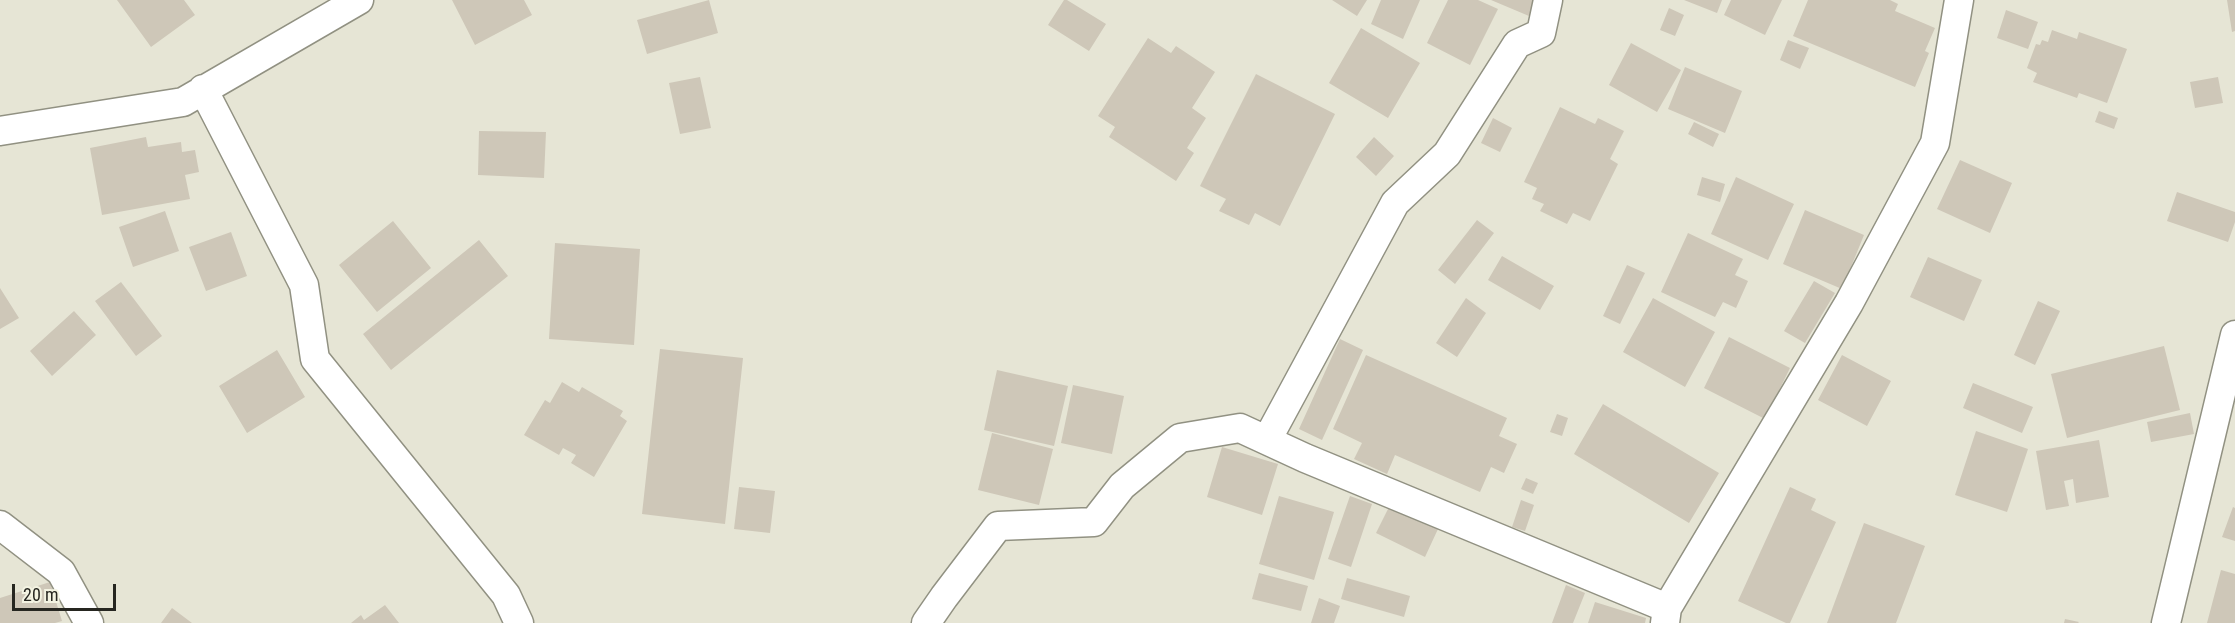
<!DOCTYPE html>
<html>
<head>
<meta charset="utf-8">
<style>
  body { margin:0 }
  #map { position:relative; width:2235px; height:623px; overflow:hidden; background:#e6e5d5; font-family:"Roboto Condensed",sans-serif }
  canvas { display:block }
  .scale { position:absolute; left:12px; top:584px; width:104px; height:27px; box-sizing:border-box; border:3px solid #262620; border-top:0; padding-left:8px; font-size:18px; line-height:21px; white-space:nowrap; color:#262620; -webkit-text-stroke:4px #f3f3e2; paint-order:stroke }
</style>
</head>
<body>
<div id="map">
<canvas width="2235" height="623"></canvas>
<div class="scale">20 m</div>
</div>
<script>
const context = document.querySelector('canvas').getContext('2d');
context.lineJoin = 'round';
function fillPath(path, color) { context.fillStyle = color; context.fill(path, 'evenodd'); }
const poly = rows => new Path2D(rows.map(r => 'M' + r).join(''));
function strokePath(path, color, width, dash) { context.strokeStyle = color; context.lineWidth = width; context.lineCap = dash ? 'butt' : 'round'; context.setLineDash(dash || []); context.stroke(path); }
fillPath(poly([
  [117,0,184,0,195,15,151,47],
  [452,0,524,0,532,15,475,45],
  [709,0,718,33,647,54,637,20],
  [1064,0,1067,0,1106,24,1089,51,1048,25],
  [1332,0,1367,0,1357,16],
  [1381,0,1420,0,1403,39,1371,24],
  [1448,0,1478,0,1498,9,1470,65,1427,43],
  [1491,0,1535,0,1529,16],
  [1684,0,1722,0,1717,13],
  [1731,0,1782,0,1765,35,1724,15],
  [1808,0,1890,0,1898,4,1895,11,1935,28,1925,51,1929,53,1915,87,1793,36],
  [2227,0,2235,0,2235,31,2232,32],
  [1669,8,1684,15,1675,36,1660,30],
  [2006,10,2038,22,2028,49,1997,38],
  [1361,28,1420,63,1388,118,1329,83],
  [2052,30,2077,39,2079,32,2127,49,2107,103,2079,93,2077,98,2033,82,2037,73,2027,68,2036,44,2040,45,2042,40,2048,42],
  [1148,38,1171,53,1176,46,1215,72,1192,108,1206,118,1187,148,1194,153,1176,181,1109,137,1115,127,1098,116],
  [1788,40,1809,48,1800,69,1780,60],
  [1631,43,1681,70,1657,112,1609,85],
  [1685,67,1742,91,1725,133,1668,109],
  [1256,74,1335,114,1280,226,1255,213,1249,225,1219,211,1226,199,1200,186],
  [700,77,711,128,680,134,669,83],
  [2218,77,2223,103,2195,108,2190,82],
  [1560,107,1595,124,1598,118,1624,131,1610,159,1618,164,1590,221,1573,213,1567,224,1540,211,1544,204,1532,199,1537,188,1524,182],
  [2099,111,2118,118,2114,129,2095,122],
  [1493,118,1512,128,1500,152,1481,143],
  [1694,122,1719,134,1713,147,1688,134],
  [479,131,546,132,544,178,478,175],
  [146,137,148,147,181,142,182,152,195,150,199,172,185,175,190,199,102,215,90,148],
  [1374,137,1394,156,1376,176,1356,157],
  [1960,160,2012,183,1990,233,1937,209],
  [1702,177,1725,184,1720,202,1697,195],
  [1736,177,1794,204,1768,260,1711,234],
  [2177,192,2235,212,2235,222,2228,242,2167,221],
  [1805,210,1864,235,1842,289,1783,264],
  [165,211,179,251,133,267,119,227],
  [1477,220,1494,233,1455,284,1438,270],
  [393,221,431,268,377,312,339,265],
  [231,232,247,276,206,291,189,247],
  [1688,233,1743,259,1735,275,1748,281,1736,308,1723,302,1715,317,1661,292],
  [479,240,508,276,391,370,363,334],
  [555,243,640,249,634,345,549,339],
  [1502,256,1554,286,1540,310,1488,280],
  [1928,257,1982,280,1964,321,1910,297],
  [1627,265,1645,273,1620,324,1603,316],
  [1814,281,1835,293,1805,343,1784,331],
  [121,282,162,336,136,356,95,301],
  [0,288,19,318,0,329],
  [1466,298,1486,313,1457,357,1436,343],
  [1653,298,1715,332,1685,387,1623,352],
  [2038,301,2060,311,2035,365,2014,355],
  [74,311,96,335,52,376,30,351],
  [1729,337,1790,368,1765,419,1704,388],
  [1340,339,1363,350,1322,440,1299,429],
  [2164,346,2180,410,2067,438,2051,374],
  [660,349,743,358,725,524,642,514],
  [277,350,305,397,247,433,219,386],
  [1366,355,1507,418,1499,436,1517,444,1504,473,1491,467,1480,492,1395,455,1387,474,1354,459,1362,443,1333,429],
  [1842,355,1891,381,1867,426,1818,400],
  [997,370,1068,386,1054,446,984,430],
  [562,382,579,392,582,387,623,411,620,416,627,421,594,477,571,463,576,455,563,448,559,455,524,435,545,400,550,403],
  [1973,383,2033,407,2022,433,1963,408],
  [1073,385,1124,396,1112,454,1061,443],
  [1603,404,1719,473,1689,523,1574,454],
  [2190,413,2194,434,2151,442,2147,422],
  [1557,414,1568,418,1562,436,1550,432],
  [1976,431,2028,449,2007,512,1955,495],
  [992,433,1053,449,1039,505,978,490],
  [2099,440,2109,497,2076,503,2073,479,2064,481,2069,506,2046,510,2036,451],
  [1222,447,1278,464,1262,515,1207,497],
  [1526,478,1538,483,1533,494,1521,489],
  [739,487,775,491,770,533,734,529],
  [1790,487,1816,499,1811,510,1836,522,1790,623,1786,623,1738,601],
  [1279,496,1334,512,1314,580,1259,564],
  [1350,496,1372,504,1351,567,1328,559],
  [1521,500,1534,505,1525,531,1512,527],
  [1390,505,1438,529,1425,557,1376,533],
  [2233,507,2235,508,2235,541,2222,537],
  [1864,523,1925,546,1896,623,1827,623],
  [2221,570,2235,574,2235,623,2207,623],
  [1259,573,1308,586,1301,611,1252,599],
  [1347,578,1410,596,1404,617,1341,599],
  [50,582,62,621,55,623,0,623,0,598],
  [1566,585,1585,593,1573,623,1552,623],
  [1319,598,1340,606,1334,623,1311,623],
  [1595,602,1646,618,1645,623,1588,623],
  [385,605,399,623,351,623,361,615,364,620],
  [172,608,192,623,161,623],
  [2065,619,2079,622,2078,623,2064,623]
]), '#cec7b8');
const minor = poly([
  [203,89,304,285,315,359,506,595,519,623],
  [0,131,183,102,359,0],
  [1267,440,1395,203,1447,154,1517,44,1541,33,1548,0],
  [0,525,61,572,89,623],
  [926,623,944,597,998,526,1094,522,1122,486,1180,438,1240,428,1305,458,1667,608],
  [1665,623,1667,608,1849,303,1935,143,1959,0],
  [2166,623,2235,335]
]);
strokePath(minor, '#919182', 31);
strokePath(minor, '#fff', 28);
</script>
</body>
</html>
